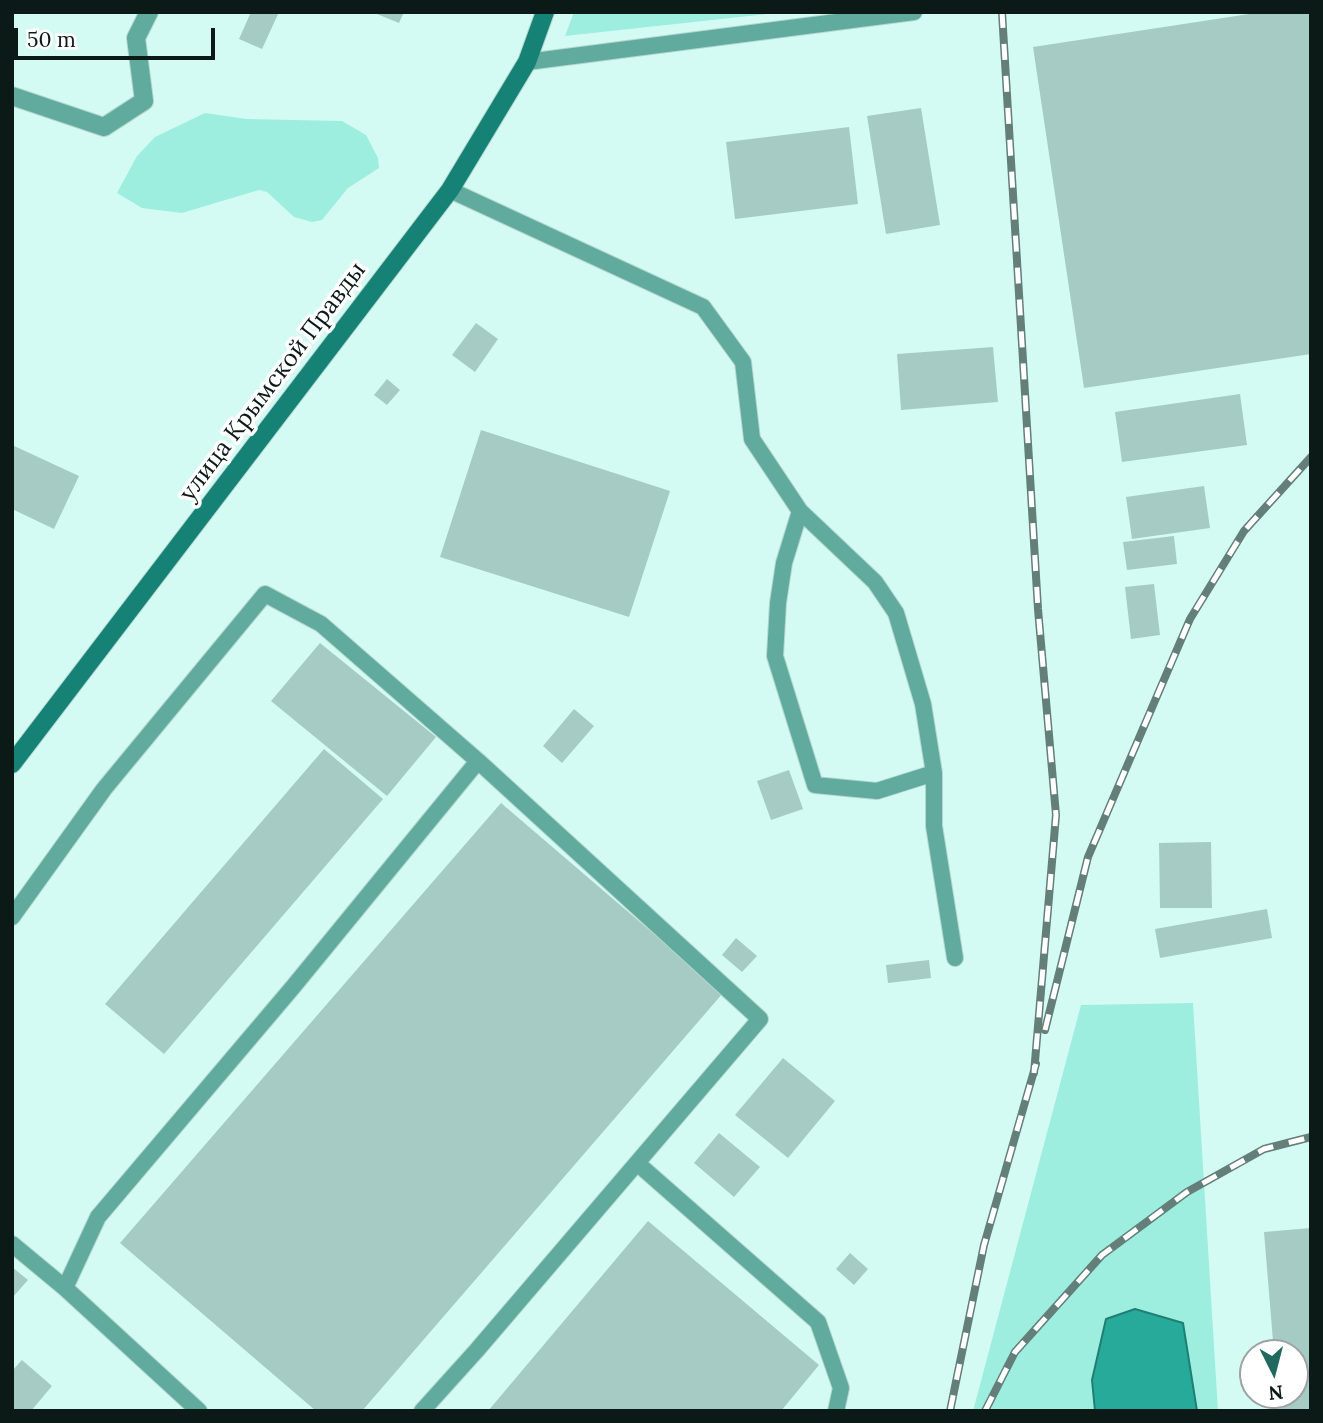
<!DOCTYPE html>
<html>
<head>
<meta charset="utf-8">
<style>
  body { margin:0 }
  #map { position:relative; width:1323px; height:1423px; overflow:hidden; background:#d4fbf3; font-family:Lora,serif }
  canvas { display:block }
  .frame { position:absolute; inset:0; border:14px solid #0b1a17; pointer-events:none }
  .north { position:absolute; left:1239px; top:1339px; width:70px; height:70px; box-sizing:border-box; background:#fff; border:2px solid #9da3a2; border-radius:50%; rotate:174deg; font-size:19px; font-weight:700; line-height:28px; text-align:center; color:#0b1a17 }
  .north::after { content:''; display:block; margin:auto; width:24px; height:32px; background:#21695f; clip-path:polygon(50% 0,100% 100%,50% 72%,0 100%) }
  .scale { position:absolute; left:14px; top:28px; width:201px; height:32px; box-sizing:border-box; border:4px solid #0b1a17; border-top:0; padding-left:9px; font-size:21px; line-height:24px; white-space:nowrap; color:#0b1a17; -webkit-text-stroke:5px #fff; paint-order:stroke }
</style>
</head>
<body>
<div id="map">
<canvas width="1323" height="1423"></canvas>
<div class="frame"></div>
<div class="north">N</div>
<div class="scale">50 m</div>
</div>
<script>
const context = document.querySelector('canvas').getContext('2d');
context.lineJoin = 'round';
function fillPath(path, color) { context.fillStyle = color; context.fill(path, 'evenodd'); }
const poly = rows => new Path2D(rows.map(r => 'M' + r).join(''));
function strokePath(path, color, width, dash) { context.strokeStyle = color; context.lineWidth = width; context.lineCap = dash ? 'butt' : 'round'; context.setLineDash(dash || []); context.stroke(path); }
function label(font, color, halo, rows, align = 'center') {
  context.font = font + ' Lora,serif'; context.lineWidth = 7; context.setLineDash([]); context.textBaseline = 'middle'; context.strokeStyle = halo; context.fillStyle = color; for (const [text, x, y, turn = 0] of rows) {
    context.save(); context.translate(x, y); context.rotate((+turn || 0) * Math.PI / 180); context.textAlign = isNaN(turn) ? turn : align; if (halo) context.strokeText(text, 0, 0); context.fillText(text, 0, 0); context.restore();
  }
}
fillPath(poly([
  [574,12,786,12,565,36],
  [205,113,247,119,342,121,366,135,378,158,379,168,348,188,322,220,312,222,294,217,267,192,259,190,182,213,142,208,117,193,137,156,155,137],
  [1193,1003,1218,1411,973,1411,1081,1005]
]), '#9eeee0');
const water = poly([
  [1135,1309,1183,1323,1197,1411,1095,1411,1092,1380,1106,1319,1135,1309]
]);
fillPath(water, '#28aa9a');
strokePath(water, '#1f7f73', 2);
fillPath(poly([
  [251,12,279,12,262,49,239,39],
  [372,12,404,12,399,23],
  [1262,12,1311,12,1311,354,1084,388,1033,47],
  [921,108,940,225,886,234,867,116],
  [849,127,858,204,735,219,726,142],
  [476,323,498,339,475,372,452,355],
  [993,347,998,402,901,410,897,354],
  [387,379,400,390,387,405,374,395],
  [1240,394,1247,445,1122,462,1115,412],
  [481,430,670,491,629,617,440,557],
  [12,445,79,476,54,529,12,509],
  [1204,486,1210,528,1132,539,1126,497],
  [1174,536,1177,564,1127,570,1123,542],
  [1154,584,1160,635,1131,639,1125,587],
  [320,643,436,737,387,796,271,701],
  [574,709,594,726,562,763,543,746],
  [324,749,383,799,164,1054,105,1004],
  [789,770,803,809,771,820,757,781],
  [501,803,723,993,362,1411,316,1411,120,1243],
  [1211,842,1212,908,1160,908,1159,843],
  [1267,909,1272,938,1160,958,1155,929],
  [736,938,757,956,742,972,722,955],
  [929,960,931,978,888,983,886,965],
  [783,1058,835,1101,788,1158,735,1115],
  [719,1133,760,1167,734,1197,694,1163],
  [648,1221,819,1365,781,1411,488,1411],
  [1311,1228,1311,1411,1279,1411,1277,1395,1295,1395,1295,1353,1274,1353,1264,1232],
  [850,1253,868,1269,854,1285,836,1269],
  [12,1267,28,1280,12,1298],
  [22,1360,52,1386,31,1411,12,1411,12,1371]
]), '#a6cbc4');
const lane = poly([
  [527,62,914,12],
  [450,190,703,307,743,362,752,439,800,511,875,582,896,613,923,704,934,773,877,791,815,785,775,656,778,603,784,563,800,511],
  [934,773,934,826,955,958],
  [12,917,104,789,265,594,321,624,478,761,293,987,98,1217,65,1288,199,1411],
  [637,1163,818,1322,841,1388,836,1411],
  [12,1244,65,1288],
  [422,1411,477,1350,760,1019,478,761]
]);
const street = poly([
  [12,96,104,127,144,101,136,38,149,12]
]);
const secondary = poly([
  [12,764,450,190,527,62,545,12]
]);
strokePath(lane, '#b4d7d0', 18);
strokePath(street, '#b4d7d0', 20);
strokePath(secondary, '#b4d7d0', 20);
strokePath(lane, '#60aa9e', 16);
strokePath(street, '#60aa9e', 18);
strokePath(secondary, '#168275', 18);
const rail = poly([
  [1002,12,1038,609,1056,815,1034,1073],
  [1045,1030,1088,857,1190,619,1244,531,1311,457],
  [950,1411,984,1245,1036,1064],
  [985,1411,1015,1352,1102,1255,1187,1192,1264,1149,1311,1137]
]);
strokePath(rail, '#647e79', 8);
strokePath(rail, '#fff', 5, [16]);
label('24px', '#0b1a17', '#fff', [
  ["улица Крымской Правды",273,382,-53]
]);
</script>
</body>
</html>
